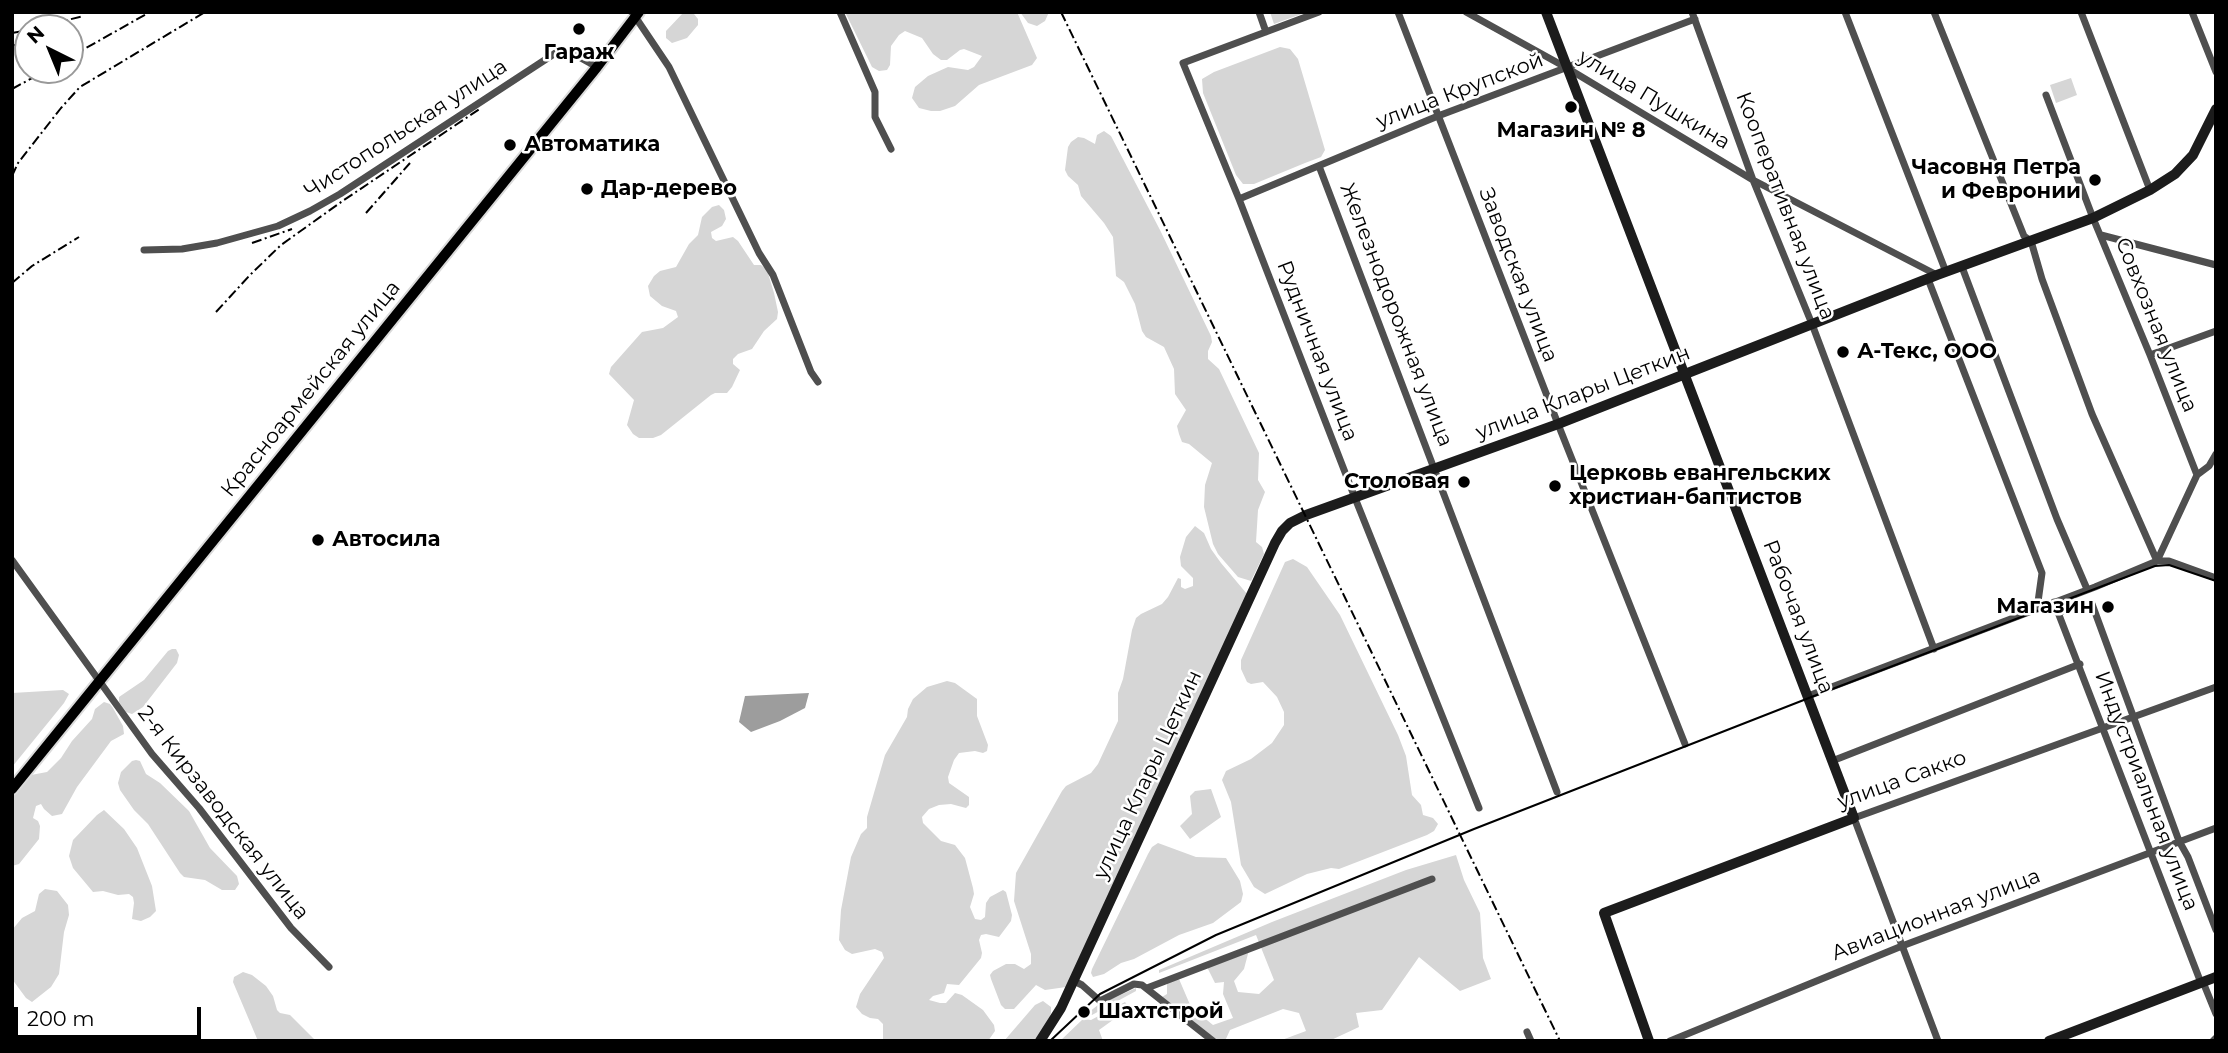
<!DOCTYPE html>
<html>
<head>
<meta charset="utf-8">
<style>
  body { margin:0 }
  #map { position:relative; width:2228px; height:1053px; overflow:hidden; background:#fff; font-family:Montserrat,sans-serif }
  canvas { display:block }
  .frame { position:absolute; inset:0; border:14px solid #000; pointer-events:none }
  .north { position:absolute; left:14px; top:14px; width:70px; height:70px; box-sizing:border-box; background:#fff; border:2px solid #999; border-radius:50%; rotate:317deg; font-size:19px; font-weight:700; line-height:28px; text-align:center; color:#000 }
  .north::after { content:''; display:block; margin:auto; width:24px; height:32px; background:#000; clip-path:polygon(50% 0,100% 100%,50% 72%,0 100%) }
  .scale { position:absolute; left:14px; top:1007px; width:187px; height:32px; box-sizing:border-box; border:4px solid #000; border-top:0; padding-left:9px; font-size:21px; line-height:24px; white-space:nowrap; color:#000; -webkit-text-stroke:5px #fff; paint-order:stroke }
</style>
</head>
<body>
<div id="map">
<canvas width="2228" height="1053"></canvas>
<div class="frame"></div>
<div class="north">N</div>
<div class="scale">200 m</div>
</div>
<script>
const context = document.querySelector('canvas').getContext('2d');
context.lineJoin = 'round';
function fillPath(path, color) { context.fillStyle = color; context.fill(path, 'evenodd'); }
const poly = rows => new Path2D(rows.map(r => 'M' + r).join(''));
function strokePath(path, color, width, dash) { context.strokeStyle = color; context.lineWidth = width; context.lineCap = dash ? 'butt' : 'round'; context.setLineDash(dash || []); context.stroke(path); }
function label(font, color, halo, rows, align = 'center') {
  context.font = font + ' Montserrat,sans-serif'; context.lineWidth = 5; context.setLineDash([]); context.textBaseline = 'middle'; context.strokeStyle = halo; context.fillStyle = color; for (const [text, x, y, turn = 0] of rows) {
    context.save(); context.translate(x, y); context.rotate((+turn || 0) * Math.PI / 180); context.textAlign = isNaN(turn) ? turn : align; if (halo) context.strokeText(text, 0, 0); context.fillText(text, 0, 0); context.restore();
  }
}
fillPath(poly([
  [845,12,1017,12,1037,58,1032,65,979,85,955,106,940,111,931,111,919,108,912,98,915,87,928,76,948,67,968,70,974,67,982,56,964,49,960,50,947,60,941,60,933,54,922,38,905,31,899,35,891,46,890,65,887,70,879,71,872,67],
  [1020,12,1049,12,1045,21,1037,26,1028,23],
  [1270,12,1307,12,1274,24],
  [683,13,694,14,698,19,698,25,687,38,672,43,666,38,666,31],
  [1280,47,1290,49,1298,59,1325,150,1321,157,1305,163,1254,184,1243,184,1236,175,1203,93,1202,79,1214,72],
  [2071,78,2077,95,2056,103,2050,85],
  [1104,131,1111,136,1160,230,1211,336,1212,342,1208,351,1208,359,1219,369,1259,453,1258,480,1265,492,1258,510,1256,542,1262,547,1264,554,1251,581,1238,577,1218,554,1213,544,1204,507,1205,485,1212,463,1189,444,1182,442,1179,434,1177,426,1186,410,1175,394,1174,369,1164,347,1146,337,1142,331,1135,304,1124,282,1116,276,1113,237,1104,223,1081,196,1078,185,1068,176,1065,170,1068,147,1071,142,1078,137,1084,138,1095,144,1097,135],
  [719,205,724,210,726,219,722,226,711,232,712,238,716,241,733,237,738,241,754,265,761,265,767,270,774,293,778,312,777,319,764,331,752,349,738,354,733,359,733,364,740,370,732,387,727,393,715,393,711,395,661,435,653,438,639,438,633,434,627,425,634,400,609,374,611,367,642,332,663,328,678,317,676,311,662,306,650,296,648,286,654,276,660,271,676,267,689,244,698,235,702,217,712,207],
  [1195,526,1204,533,1211,549,1221,563,1247,594,1066,987,1045,990,1036,985,1014,1009,1005,1009,1001,1005,991,979,990,975,993,971,1006,964,1015,964,1024,969,1031,964,1031,954,1014,901,1016,873,1062,791,1066,786,1091,773,1098,764,1118,721,1118,693,1123,679,1132,630,1136,618,1141,614,1162,604,1168,597,1178,578,1181,579,1181,587,1185,589,1193,586,1193,578,1181,566,1180,557,1186,537],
  [1293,559,1307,567,1340,615,1398,735,1406,756,1412,795,1421,805,1423,815,1433,818,1438,824,1434,831,1427,835,1339,869,1331,868,1307,874,1265,894,1254,887,1241,865,1231,802,1222,780,1226,771,1251,759,1272,743,1284,725,1284,712,1277,697,1263,682,1251,684,1247,682,1241,669,1241,660,1285,562],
  [172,649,176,649,179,655,177,663,143,707,132,714,126,712,119,702,119,697,144,680,168,651],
  [947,681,955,683,977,699,977,716,988,745,987,751,983,753,975,751,959,753,954,760,948,777,949,783,969,797,969,805,966,808,951,804,939,805,929,809,922,817,923,823,941,841,955,845,965,858,973,888,974,894,970,907,975,919,981,920,985,917,986,903,990,897,1003,890,1006,892,1012,915,1011,921,999,937,986,934,981,935,979,940,982,953,981,958,959,985,947,984,944,993,933,996,929,1000,940,1003,946,1003,955,993,962,995,983,1010,994,1025,995,1031,988,1041,883,1041,883,1024,878,1019,870,1018,862,1014,856,1007,860,994,884,958,882,952,875,949,852,954,845,950,839,940,841,910,851,857,861,834,867,828,867,817,885,755,907,717,908,709,913,699,927,687],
  [63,690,69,694,64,703,12,767,12,693],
  [104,702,110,704,113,708,123,726,124,734,111,741,77,787,62,814,52,816,44,809,41,804,36,806,33,818,38,821,40,826,39,839,19,864,12,866,12,795,31,775,47,772,61,758,72,741,92,719,95,709],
  [136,760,140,761,146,774,160,783,189,811,210,848,237,876,239,884,235,890,222,890,205,880,184,877,180,873,148,824,134,810,120,790,118,783,121,772,132,761],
  [1211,789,1221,817,1190,839,1180,826,1192,814,1190,796,1195,791],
  [104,810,124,829,137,848,152,886,156,911,150,917,141,921,132,919,134,903,133,897,129,894,118,895,103,891,93,892,73,868,69,856,73,840,97,815],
  [1158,843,1196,857,1226,858,1240,881,1243,894,1241,902,1213,923,1179,935,1134,959,1121,963,1104,974,1093,977,1091,973,1092,969,1148,854,1152,847],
  [1456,855,1464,880,1480,913,1483,958,1491,979,1460,991,1419,957,1382,1010,1356,1013,1359,1027,1329,1041,1279,1041,1306,1031,1299,1013,1283,1009,1230,1030,1225,1041,1218,1041,1162,997,1167,994,1167,983,1179,979,1191,1007,1213,1025,1233,1018,1223,994,1224,982,1215,983,1207,967,1249,950,1244,969,1234,981,1238,992,1259,994,1274,980,1256,935,1159,973,1159,970,1272,922,1406,870],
  [45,889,57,891,68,905,69,915,64,932,59,974,51,987,32,1002,26,998,12,979,12,930,22,918,35,911,39,894],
  [243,972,252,975,266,986,273,996,277,1010,280,1013,290,1015,316,1041,258,1041,233,982,234,977],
  [1136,988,1136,991,1092,1015,1089,1014,1089,1012,1098,1005],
  [1043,1001,1051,1007,1051,1013,1048,1023,1035,1041,1004,1041,1035,1005],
  [1125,1002,1128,1006,1124,1012,1099,1030,1103,1041,1060,1041,1083,1019,1091,1020]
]), '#d6d6d6');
fillPath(poly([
  [809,693,805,708,780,721,751,732,739,722,745,696]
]), '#9d9d9d');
const primary = poly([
  [12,789,597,67,639,12]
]);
strokePath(primary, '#dbdbdb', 14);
strokePath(poly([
  [632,12,669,67,759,253,773,275,811,372,818,382],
  [840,12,875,92,875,117,891,149],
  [1259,12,1266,32],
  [1319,12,1183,63,1239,199,1355,498,1479,808],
  [1398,12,1558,424,1685,744],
  [1466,12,1567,68,1753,180,1937,275],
  [1692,12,1753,180,1812,324,1934,649],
  [1845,12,1946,272],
  [1934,12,2024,236,2031,241,2042,279,2092,414,2157,561],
  [2081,12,2150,190],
  [2192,12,2216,72],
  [2046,95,2093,218],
  [1319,166,1557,792],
  [1239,199,1438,116,1695,19],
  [2093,218,2150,355,2197,475,2157,561],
  [2101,235,2216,265],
  [144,250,182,249,217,243,278,226,310,211,340,194,557,52,570,52,597,67],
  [1962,267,2057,519,2087,589],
  [1928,279,2042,573,2037,609],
  [2150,355,2216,331],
  [2197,475,2209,466,2216,454],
  [12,560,152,754,199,808,291,928,329,967],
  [2054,602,2201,983],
  [2058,612,2092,604,2179,841,2188,857,2216,930],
  [1808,696,2095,587,2157,561,2169,561,2216,578],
  [1832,761,2080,664],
  [1074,981,1082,985,1100,1001,1134,984,1142,985,1213,1041],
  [2203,982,2216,1014],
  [1147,988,1432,879],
  [1527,1032,1531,1041],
  [1670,1041,1902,946,2216,828],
  [1938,1041,1854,818,2216,687],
  [2213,1041,2216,1038]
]), '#4f4f4f', 7);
strokePath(poly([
  [1546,12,1854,818,1604,913,1649,1041],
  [1040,1041,1061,1008,1275,543,1282,531,1290,523,1306,515,1558,424,1937,275,2093,218,2150,190,2175,174,2193,155,2216,109],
  [2049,1041,2216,977]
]), '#1c1c1c', 10);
strokePath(primary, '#000', 10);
strokePath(poly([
  [1050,1041,1100,994,1216,935,1474,829,1814,696,2155,566,2169,565,2216,581]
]), '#000', 2);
strokePath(poly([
  [1061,12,1560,1041],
  [34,28,84,16],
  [12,33,28,30],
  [12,46,28,41],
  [70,57,150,12],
  [12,89,47,70],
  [12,176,18,163,61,108,80,87,205,12],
  [366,213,410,163],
  [252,243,292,229],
  [12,283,32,266,79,237],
  [216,312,250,275,281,245,344,200,481,108]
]), '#000', 2, [10, 3.5, 2, 3.5]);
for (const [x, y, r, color] of [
  [579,29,7,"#000"],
  [1571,107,7,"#000"],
  [510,145,7,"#000"],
  [2095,180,7,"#000"],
  [587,189,7,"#000"],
  [1843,352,7,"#000"],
  [1464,482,7,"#000"],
  [1555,486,7,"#000"],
  [318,540,7,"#000"],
  [2108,607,7,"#000"],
  [1084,1012,7,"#000"]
]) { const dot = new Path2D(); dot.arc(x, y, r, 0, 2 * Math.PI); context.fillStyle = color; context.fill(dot); strokePath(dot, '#fff', 2.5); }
label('bold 21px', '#000', '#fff', [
  ["Гараж",579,53,"center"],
  ["Магазин № 8",1571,131,"center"],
  ["Автоматика",524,145],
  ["Часовня Петра",2081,168,"right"],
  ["и Февронии",2081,192,"right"],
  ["Дар-дерево",601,189],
  ["А-Текс, ООО",1857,352],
  ["Церковь евангельских",1569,474],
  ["христиан-баптистов",1569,498],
  ["Столовая",1450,482,"right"],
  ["Автосила",332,540],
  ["Магазин",2094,607,"right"],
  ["Шахтстрой",1098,1012]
], 'left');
label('21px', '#000', '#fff', [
  ["улица Крупской",1460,91,-21],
  ["улица Пушкина",1654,100,31],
  ["Чистопольская улица",406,129,-33],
  ["Кооперативная улица",1785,206,69],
  ["Заводская улица",1518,275,69],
  ["Железнодорожная улица",1396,315,69],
  ["Совхозная улица",2156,325,68],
  ["Рудничная улица",1317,351,69],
  ["Красноармейская улица",311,389,-51],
  ["улица Клары Цеткин",1583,393,-21],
  ["Рабочая улица",1798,617,69],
  ["улица Клары Цеткин",1148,775,-65],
  ["улица Сакко",1902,780,-20],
  ["Индустриальная улица",2146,791,69],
  ["2-я Кирзаводская улица",223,813,52],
  ["Авиационная улица",1936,915,-21]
]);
</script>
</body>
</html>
